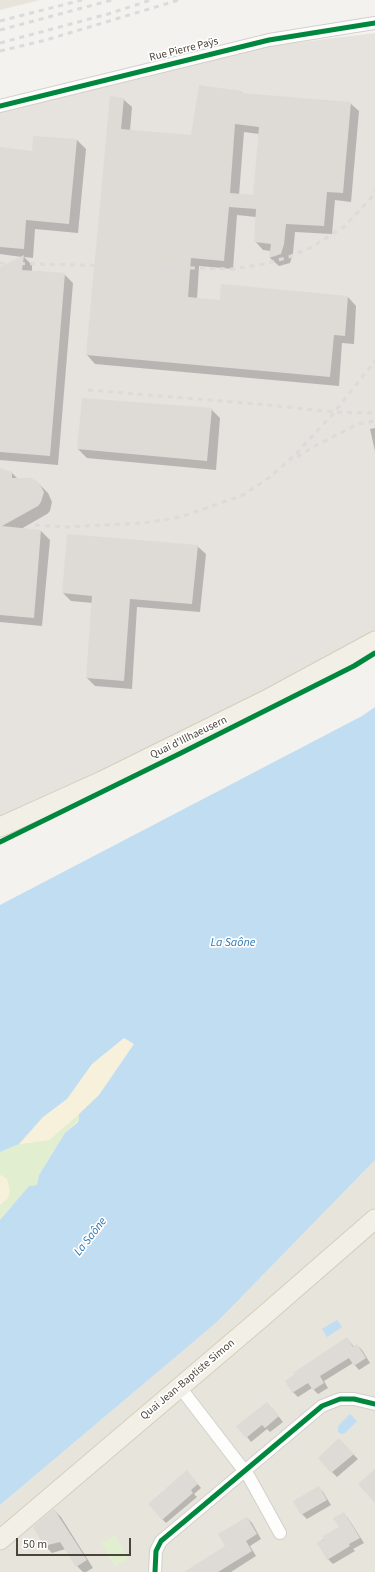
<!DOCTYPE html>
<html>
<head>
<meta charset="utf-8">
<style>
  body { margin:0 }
  #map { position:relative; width:375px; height:1572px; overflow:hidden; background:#f4f2ee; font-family:"Source Sans 3",sans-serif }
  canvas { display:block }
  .scale { position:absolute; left:16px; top:1538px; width:115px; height:18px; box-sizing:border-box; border:2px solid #4b4439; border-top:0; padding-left:5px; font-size:12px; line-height:14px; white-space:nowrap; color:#4b4439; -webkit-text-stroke:3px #fff; paint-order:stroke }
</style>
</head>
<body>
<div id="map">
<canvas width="375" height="1572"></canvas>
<div class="scale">50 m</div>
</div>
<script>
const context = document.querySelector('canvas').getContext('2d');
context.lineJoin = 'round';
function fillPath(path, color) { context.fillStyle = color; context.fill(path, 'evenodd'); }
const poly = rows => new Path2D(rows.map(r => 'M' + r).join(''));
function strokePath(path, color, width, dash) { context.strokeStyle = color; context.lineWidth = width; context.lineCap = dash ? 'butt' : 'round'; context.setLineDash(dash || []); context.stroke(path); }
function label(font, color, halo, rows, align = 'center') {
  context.font = font + ' "Source Sans 3",sans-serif'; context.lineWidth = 3.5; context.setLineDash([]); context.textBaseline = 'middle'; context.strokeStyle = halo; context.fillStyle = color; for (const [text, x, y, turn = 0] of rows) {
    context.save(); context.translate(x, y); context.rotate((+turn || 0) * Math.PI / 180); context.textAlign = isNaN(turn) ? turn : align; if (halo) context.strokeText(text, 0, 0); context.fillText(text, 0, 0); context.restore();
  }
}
fillPath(poly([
  [0,0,40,0,0,10],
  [375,1160,375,1572,0,1572,0,1505,217,1322]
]), '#e7e4dc');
fillPath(poly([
  [375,33,375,632,213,721,0,818,0,112,262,47]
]), '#e6e2de');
fillPath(poly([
  [79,1114,79,1120,65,1133,39,1175,37,1185,29,1186,0,1220,0,1205,8,1198,7,1179,0,1175,0,1152,19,1144,49,1140],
  [115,1535,129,1558,115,1567,101,1543]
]), '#e1eecf');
fillPath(poly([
  [124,1038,134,1044,99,1095,88,1106,49,1140,19,1144,43,1117,67,1099,92,1064],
  [0,1175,7,1179,10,1191,8,1198,0,1205]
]), '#f7f0da');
fillPath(poly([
  [375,707,375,1160,217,1322,0,1505,0,1220,29,1186,37,1185,39,1175,65,1133,77,1123,79,1120,79,1114,99,1095,134,1044,124,1038,92,1064,67,1099,43,1117,19,1144,0,1152,0,905,362,716],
  [337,1320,342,1327,327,1337,322,1329],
  [350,1414,357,1421,345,1433,342,1434,338,1432,338,1426]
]), '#c0ddf1');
fillPath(poly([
  [241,92,244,95,350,103,359,111,351,202,335,200,332,234,295,232,293,253,290,263,279,266,270,258,271,251,263,250,255,241,256,217,237,215,233,269,199,266,197,299,221,301,348,297,356,306,354,344,342,343,339,386,95,364,87,355,111,97,123,99,132,107,130,131,192,136],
  [244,132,259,134,254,196,239,195],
  [77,140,86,149,78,233,35,229,33,258,24,257,32,265,32,271,64,274,73,283,58,465,0,460,0,270,22,257,0,254,0,148,32,152],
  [211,409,220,418,216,470,87,458,78,449],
  [375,428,375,451,370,429],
  [0,469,12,473,18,479,39,484,48,493,52,502,50,511,47,514,21,529,41,531,50,540,42,626,0,622],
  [197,546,206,554,200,612,137,607,132,689,95,686,87,678,93,603,71,601,63,593],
  [347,1338,354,1347,357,1345,362,1350,370,1363,359,1370,353,1363,324,1381,328,1388,318,1394,312,1388,298,1397,293,1392],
  [272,1408,283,1422,270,1432,267,1429,251,1442,247,1437],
  [339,1440,358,1459,337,1477,332,1472],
  [191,1476,201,1488,194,1494,197,1497,166,1523,162,1519],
  [318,1487,323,1492,331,1505,307,1519,302,1514],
  [54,1510,61,1517,93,1568,86,1572,83,1572,77,1566,66,1549,52,1553,45,1546],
  [343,1513,348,1518,364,1543,353,1549,355,1551,333,1564,328,1559,318,1543,340,1527],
  [247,1518,252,1523,261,1539,250,1546,256,1556,231,1572,193,1572,226,1546]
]), '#0003');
fillPath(poly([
  [199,85,242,91,241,93,351,102,343,193,327,192,324,226,286,224,284,244,281,254,269,258,271,244,254,242,256,209,229,207,224,261,191,258,188,297,220,300,221,284,348,296,345,336,334,335,330,377,86,355,110,96,124,98,121,129,191,135],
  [235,124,259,127,253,195,230,193],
  [33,136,77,139,69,224,26,220,24,249,0,247,0,147,32,151],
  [24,255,22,270,65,273,50,456,0,452,0,267],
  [82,398,212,408,207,461,77,449],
  [0,468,12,472,12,478,31,478,35,480,39,483,44,492,41,502,38,506,2,526,41,530,34,618,0,615],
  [67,534,198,545,192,604,130,599,124,681,86,678,92,596,62,593],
  [347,1337,353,1347,357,1344,366,1358,354,1366,349,1358,320,1376,324,1383,313,1390,308,1383,292,1393,285,1381,295,1374,293,1373],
  [267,1402,279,1416,265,1428,262,1425,246,1438,236,1426],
  [339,1438,354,1454,331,1473,318,1458],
  [375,1469,375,1503,358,1484],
  [187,1470,198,1484,191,1490,193,1493,162,1520,148,1504],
  [319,1486,327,1500,301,1515,293,1501],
  [54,1509,87,1560,76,1567,60,1542,44,1546,33,1527],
  [344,1512,360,1538,349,1544,350,1546,327,1560,317,1543,324,1539,323,1536,339,1527,333,1518],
  [247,1517,257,1534,246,1541,252,1551,218,1572,184,1572,225,1546,218,1534]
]), '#dedbd6');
const minor = poly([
  [0,106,269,40,375,23],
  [179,1386,249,1477,280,1533],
  [155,1572,156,1551,161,1541,322,1406,340,1399,354,1399,375,1404]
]);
const primary = poly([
  [0,827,102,781,266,700,375,641],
  [0,1540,260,1319,375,1219]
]);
strokePath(minor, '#d2d0cb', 14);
strokePath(primary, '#d6cebb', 21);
strokePath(minor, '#fdfdfc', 12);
strokePath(primary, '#f2efe6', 19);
strokePath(poly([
  [0,21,82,0],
  [0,30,112,0],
  [0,43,108,14,151,0],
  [0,51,46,40,179,0],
  [0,263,232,269,264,264,289,257,312,247,345,226,370,199,375,191],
  [88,390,258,404,334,412,375,413],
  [297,457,315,446,358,424,375,421],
  [35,525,67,527,144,523,181,517,243,495,270,477,294,456,332,415,375,361]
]), '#dbdbda', 3, [5, 5]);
strokePath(poly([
  [0,106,269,40,375,23],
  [0,842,181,753,354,666,375,653],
  [155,1572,156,1551,161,1541,322,1406,340,1399,354,1399,375,1404]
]), '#00873e', 5);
label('11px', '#4b4439', '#fff', [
  ["Rue Pierre Paÿs",184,50,-14],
  ["Quai d'Illhaeusern",189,738,-26],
  ["Quai Jean-Baptiste Simon",188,1380,-40]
]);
label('italic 12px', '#2e7ab2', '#fff', [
  ["La Saône",233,943],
  ["La Saône",91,1237,-52]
]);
</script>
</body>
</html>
